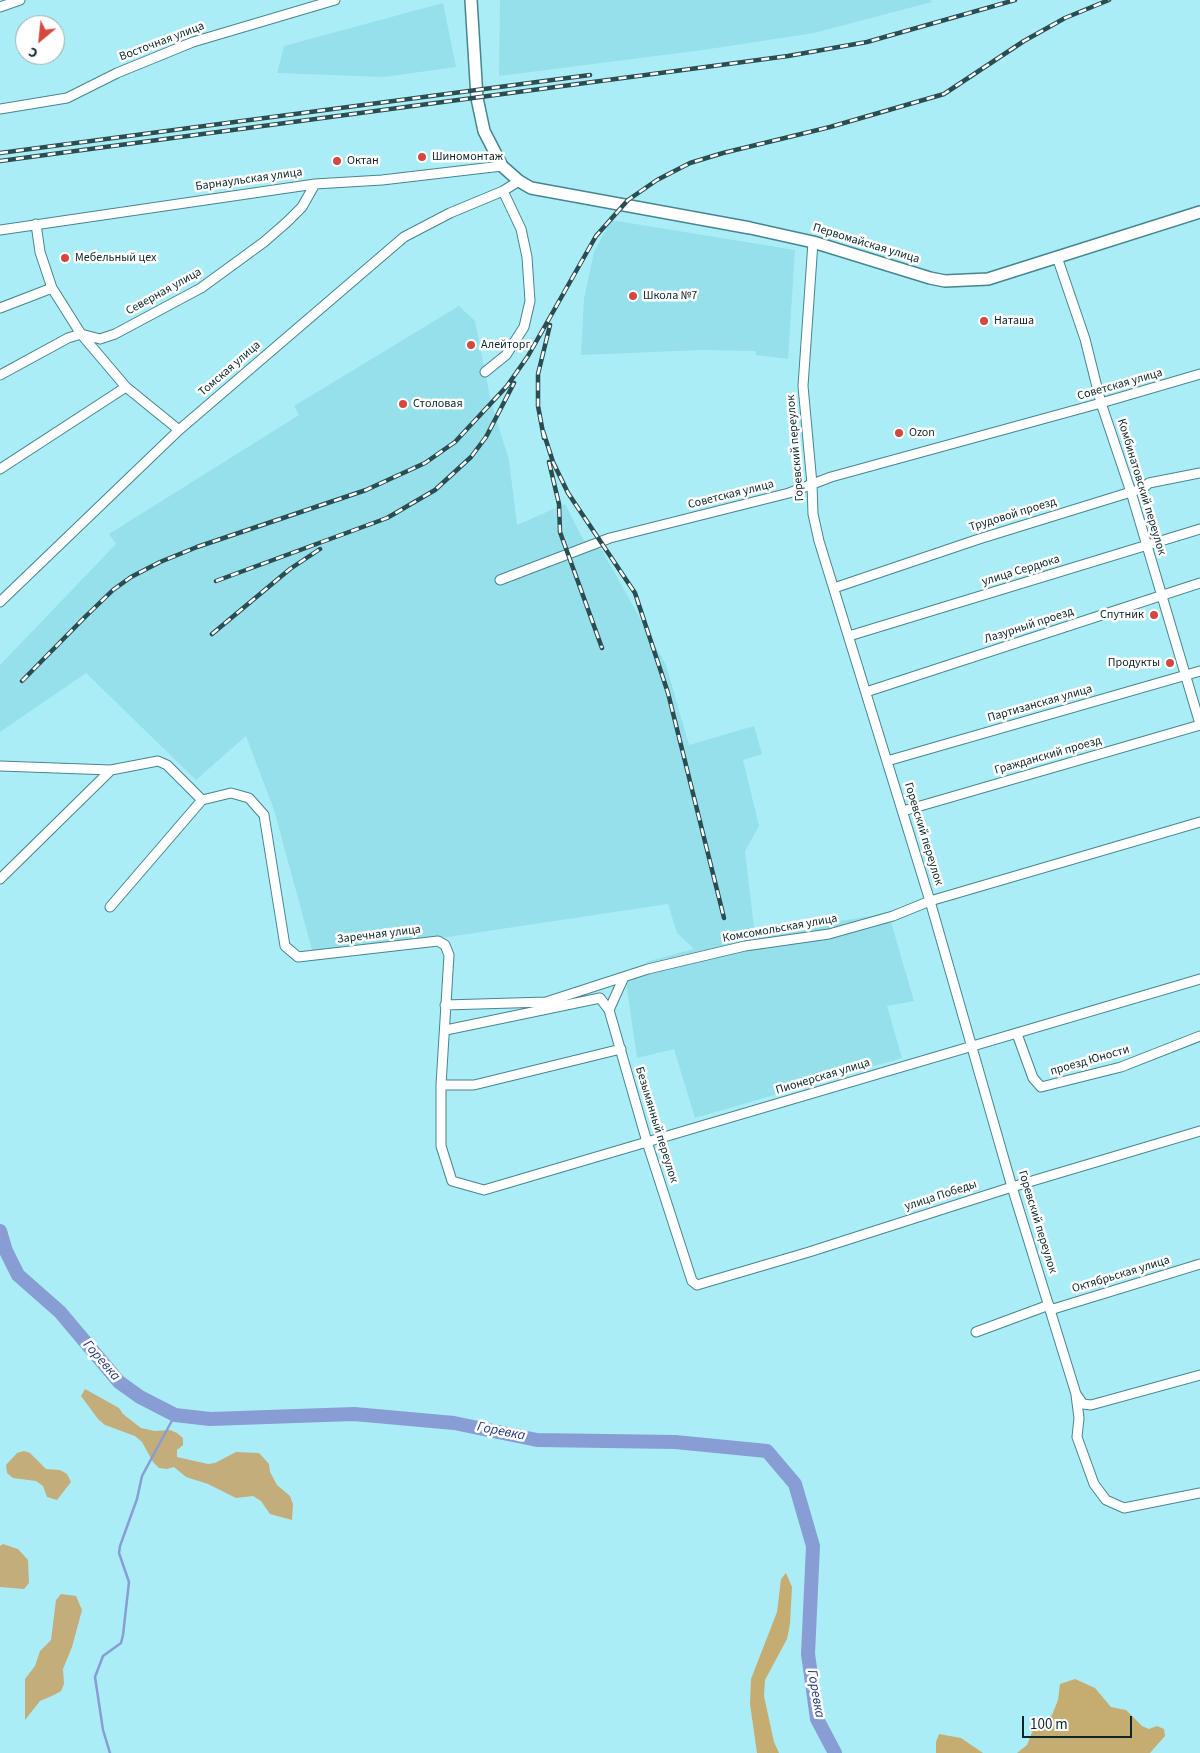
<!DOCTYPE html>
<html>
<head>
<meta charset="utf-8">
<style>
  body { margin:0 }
  #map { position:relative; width:1200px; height:1753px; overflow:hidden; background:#abedf7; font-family:"Source Sans 3",sans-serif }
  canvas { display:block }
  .north { position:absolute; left:15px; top:15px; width:50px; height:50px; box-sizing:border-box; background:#fff; border:1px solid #9da9aa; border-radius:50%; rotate:208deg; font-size:14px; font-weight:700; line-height:20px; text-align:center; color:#0b272a }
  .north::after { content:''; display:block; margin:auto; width:18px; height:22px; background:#d6483f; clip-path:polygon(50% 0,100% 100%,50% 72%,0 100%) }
  .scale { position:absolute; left:1022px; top:1716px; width:110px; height:22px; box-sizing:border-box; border:2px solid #0b272a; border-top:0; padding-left:6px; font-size:15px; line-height:18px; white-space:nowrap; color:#0b272a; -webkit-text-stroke:4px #fff; paint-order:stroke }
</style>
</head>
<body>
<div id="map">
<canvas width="1200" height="1753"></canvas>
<div class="north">С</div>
<div class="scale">100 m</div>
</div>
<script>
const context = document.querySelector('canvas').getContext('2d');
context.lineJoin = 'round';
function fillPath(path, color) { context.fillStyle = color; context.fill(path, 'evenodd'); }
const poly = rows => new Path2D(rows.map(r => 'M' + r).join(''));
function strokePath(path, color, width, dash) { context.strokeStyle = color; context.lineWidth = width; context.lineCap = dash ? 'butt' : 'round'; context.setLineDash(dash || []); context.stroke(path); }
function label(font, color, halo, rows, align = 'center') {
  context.font = font + ' "Source Sans 3",sans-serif'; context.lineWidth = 5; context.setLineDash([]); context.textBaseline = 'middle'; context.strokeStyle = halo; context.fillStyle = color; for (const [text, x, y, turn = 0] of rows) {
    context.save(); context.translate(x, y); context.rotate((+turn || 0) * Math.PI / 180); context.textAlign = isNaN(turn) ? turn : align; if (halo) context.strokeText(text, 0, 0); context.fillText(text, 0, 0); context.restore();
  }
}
fillPath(poly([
  [500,0,931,0,932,2,814,33,703,50,499,76],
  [443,3,456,67,384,77,277,73,284,46],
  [611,220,795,250,788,359,756,355,755,351,701,350,581,355,584,299,594,252],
  [459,306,475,321,491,402,509,460,517,525,565,504,584,541,602,550,666,665,689,745,754,726,762,754,743,760,759,826,745,851,755,936,892,912,894,920,891,922,914,1001,887,1006,902,1058,695,1118,674,1049,637,1058,626,982,649,972,646,962,694,949,677,933,668,904,314,957,274,810,246,736,196,780,86,673,0,732,0,665,116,544,109,534,299,415,294,406]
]), '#95e0eb');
fillPath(poly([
  [85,1389,119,1408,123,1414,141,1428,155,1431,170,1430,177,1433,183,1438,183,1445,177,1450,177,1457,208,1464,215,1463,236,1452,259,1453,269,1464,270,1472,277,1485,290,1496,293,1504,292,1520,270,1514,261,1501,253,1496,236,1498,208,1484,186,1477,174,1467,167,1469,159,1468,153,1462,142,1442,135,1436,105,1425,98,1419,81,1396],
  [24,1451,30,1453,46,1469,60,1470,67,1474,71,1482,57,1500,47,1497,43,1486,36,1481,13,1478,7,1473,6,1465,17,1453],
  [3,1544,18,1549,28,1560,29,1583,24,1589,0,1587,0,1546],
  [61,1594,76,1596,82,1610,72,1647,63,1669,64,1684,61,1691,54,1695,40,1701,25,1720,25,1679,35,1666,40,1651,51,1640,56,1600]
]), '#c3ad7a');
fillPath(poly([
  [786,1573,792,1587,790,1624,787,1639,765,1680,764,1696,774,1742,779,1753,757,1753,750,1704,751,1679,777,1612,781,1579],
  [1075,1679,1095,1688,1111,1707,1126,1710,1142,1726,1149,1729,1157,1726,1164,1729,1165,1736,1150,1753,1017,1753,1027,1745,1033,1730,1052,1715,1058,1700,1060,1684],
  [939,1734,961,1738,983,1753,936,1753,936,1742]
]), '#c5ad72');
strokePath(poly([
  [110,1753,103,1730,95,1677,103,1656,121,1643,123,1635,129,1582,119,1553,120,1546,137,1499,142,1476,175,1415]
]), '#889dd3', 2.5);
strokePath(poly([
  [0,1231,6,1251,18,1275,60,1312,119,1382,140,1397,175,1415,210,1419,354,1414,454,1423,537,1440,675,1442,767,1451,795,1484,813,1546,808,1654,817,1719,835,1753]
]), '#889dd3', 14);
const minor = poly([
  [0,7,20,0],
  [0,109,67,98,117,73,193,42,335,0],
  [36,224,40,252,52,288,81,334,126,387,179,430],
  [0,230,315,184,382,180,502,166],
  [813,242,803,386,812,484,813,514,819,541,930,901,1012,1187,1076,1394,1083,1404,1091,1405,1200,1375],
  [1057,257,1085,339,1101,403,1131,492,1200,724],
  [0,308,52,288],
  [485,372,506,355,524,327,530,301,527,257,521,229,503,191,519,181],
  [0,375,68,338,81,334,100,339,115,334,201,288,264,242,287,222,302,207,315,184],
  [0,469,126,387],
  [500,580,610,538,789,493,831,477,1101,403,1200,374],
  [834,588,979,539,1131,492,1142,489,1149,483,1200,473],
  [0,602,179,430,404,237,450,213,503,191],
  [849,636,1200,529],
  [866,692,1200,583],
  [887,761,1200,671],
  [0,766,111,770,158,761,167,765,202,800],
  [903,811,1200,725],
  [0,879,111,770],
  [110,907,202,800,231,793,249,798,264,815,285,946,298,957,438,941,445,945,449,955,441,1085,441,1146,452,1181,484,1190,1200,979],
  [624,977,609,1010,647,1142,692,1281,697,1285,809,1252,1012,1187,1200,1131],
  [445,1005,546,1002,648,969,745,946,829,934,893,916,930,901,1200,822],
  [446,1030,600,998,609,1010],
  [1017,1034,1033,1078,1041,1087,1121,1067,1200,1036],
  [441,1085,474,1085,621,1049],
  [1050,1310,1200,1264],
  [976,1332,1049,1305],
  [1076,1395,1079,1418,1077,1437,1094,1484,1106,1500,1124,1508,1200,1493]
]);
const major = poly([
  [471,0,477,98,484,131,502,166,519,181,531,188,750,228,813,242,930,278,945,281,988,279,1200,212]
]);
strokePath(minor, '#46868f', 11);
strokePath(major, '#46868f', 14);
strokePath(minor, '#fff', 9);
strokePath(major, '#fff', 11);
const rail = poly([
  [0,153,590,75],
  [0,161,788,56,867,42,1015,0],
  [543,431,553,462,568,493,635,593,668,693,724,918],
  [544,438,538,406,538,374,550,325],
  [549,462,559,504,560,532,602,648],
  [216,581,387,518,435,490,471,457,486,437,514,383],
  [212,634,290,569,320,549],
  [22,681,86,616,113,590,131,577,160,562,197,547,366,490,425,463,455,442,507,386,528,356,596,236,628,200,657,180,690,163,723,153,830,127,944,94,1024,41,1065,18,1109,0]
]);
strokePath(rail, '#2a4d52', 4.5);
strokePath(rail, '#fff', 2.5, [8]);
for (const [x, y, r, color] of [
  [422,157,5,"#d6483f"],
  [337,161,5,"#d6483f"],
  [65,258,5,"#d6483f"],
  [633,296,5,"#d6483f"],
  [984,321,5,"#d6483f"],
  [471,345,5,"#d6483f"],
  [403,404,5,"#d6483f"],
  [899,433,5,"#d6483f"],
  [1154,615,5,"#d6483f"],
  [1170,663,5,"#d6483f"]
]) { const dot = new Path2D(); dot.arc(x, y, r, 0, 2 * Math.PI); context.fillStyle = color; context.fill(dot); strokePath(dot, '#fff', 2); }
label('12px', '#0b272a', '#fff', [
  ["Восточная улица",162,42,-21],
  ["Барнаульская улица",249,180,-8],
  ["Первомайская улица",866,244,17],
  ["Северная улица",164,292,-29],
  ["Томская улица",230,369,-41],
  ["Советская улица",1120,385,-16],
  ["Горевский переулок",796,448,-95],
  ["Комбинатовский переулок",1141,487,73],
  ["Советская улица",731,495,-14],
  ["Трудовой проезд",1013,515,-17],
  ["улица Сердюка",1021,571,-17],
  ["Лазурный проезд",1029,626,-18],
  ["Партизанская улица",1040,704,-16],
  ["Гражданский проезд",1048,756,-16],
  ["Горевский переулок",923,834,73],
  ["Комсомольская улица",780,929,-10],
  ["Заречная улица",379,935,-7],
  ["проезд Юности",1090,1061,-16],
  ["Пионерская улица",823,1077,-17],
  ["Безымянный переулок",656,1125,73],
  ["улица Победы",941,1196,-18],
  ["Горевский переулок",1037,1222,73],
  ["Октябрьская улица",1121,1275,-17]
]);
label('12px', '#0b272a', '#fff', [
  ["Шиномонтаж",432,157],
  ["Октан",347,161],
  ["Мебельный цех",75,258],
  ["Школа №7",643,296],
  ["Наташа",994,321],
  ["Алейторг",481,345],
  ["Столовая",413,404],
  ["Ozon",909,433],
  ["Спутник",1144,615,"right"],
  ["Продукты",1160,663,"right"]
], 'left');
label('italic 14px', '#243878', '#fff', [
  ["Горевка",101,1361,49],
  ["Горевка",501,1432,11],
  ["Горевка",815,1694,80]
]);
</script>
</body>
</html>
